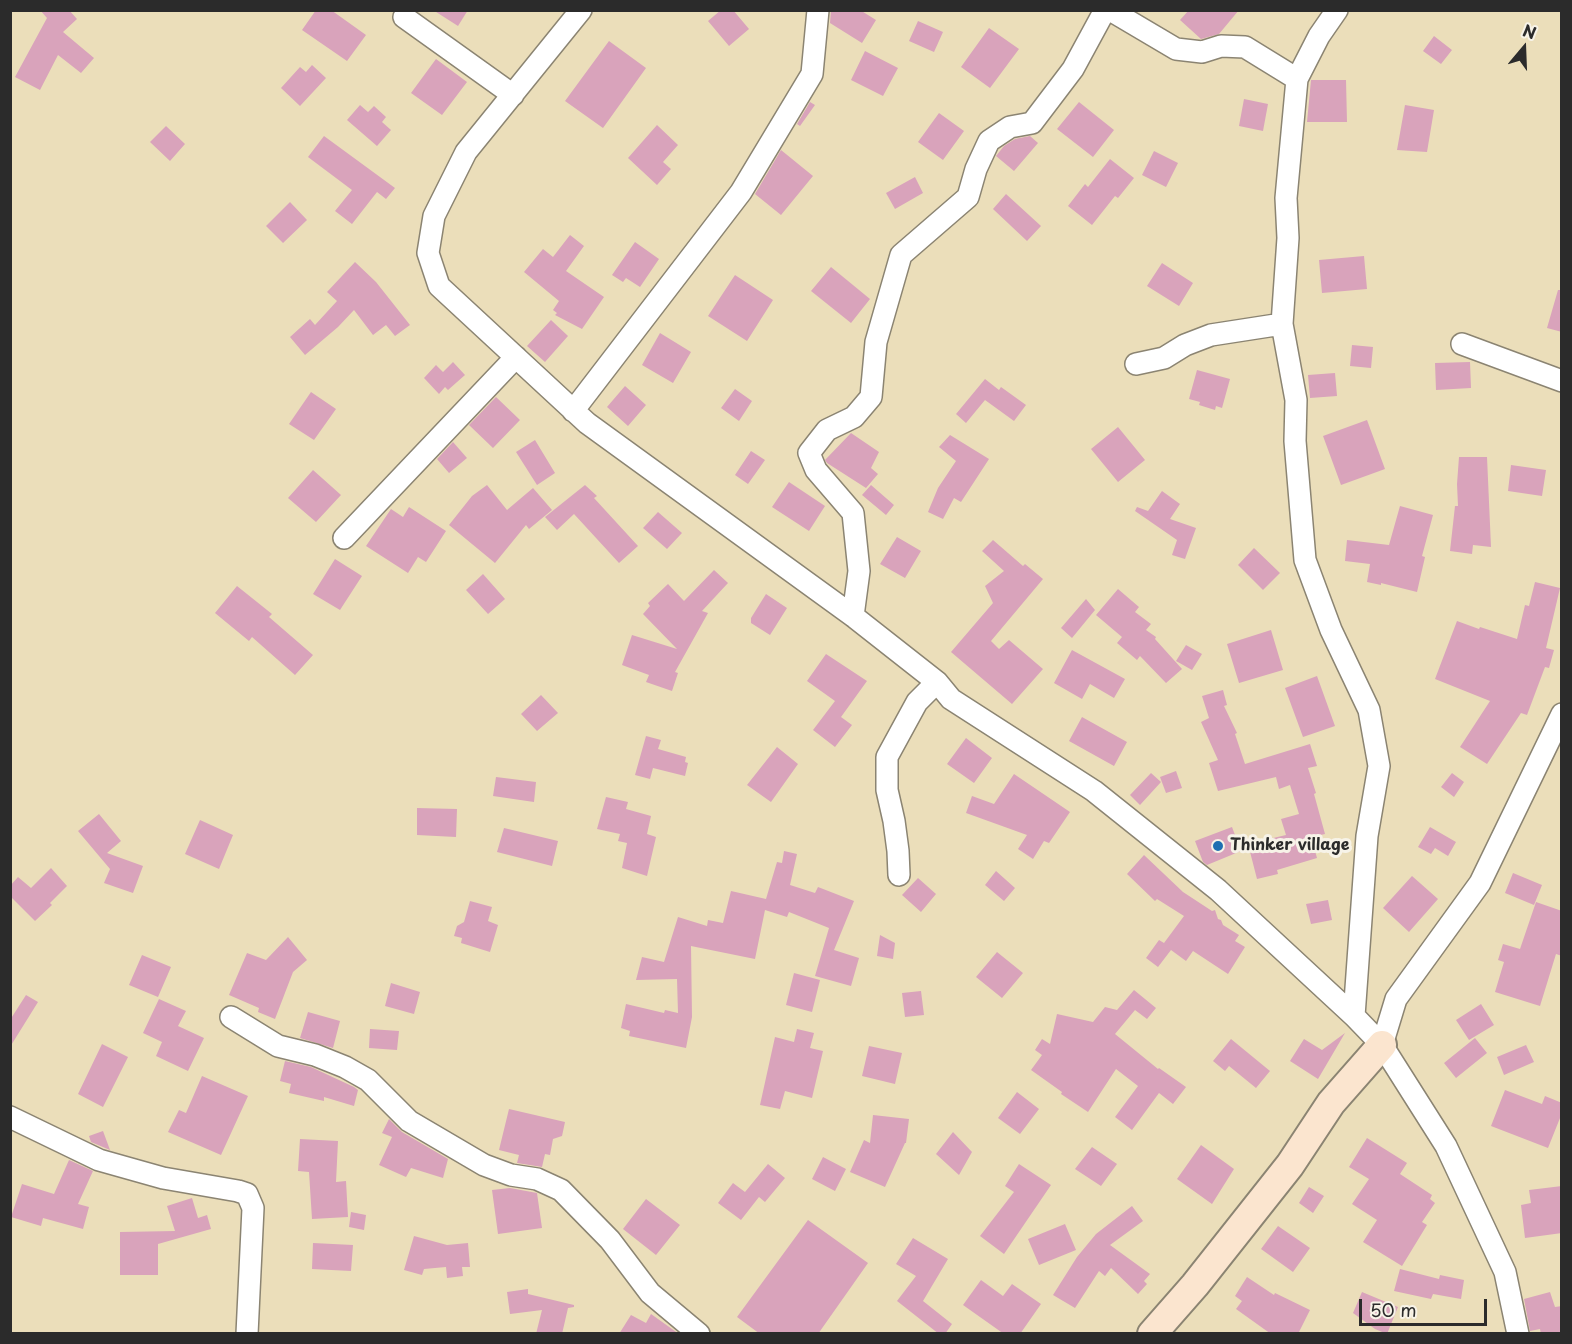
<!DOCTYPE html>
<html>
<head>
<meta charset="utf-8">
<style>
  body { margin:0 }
  #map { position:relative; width:1572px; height:1344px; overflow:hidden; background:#ebdeba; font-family:"Playpen Sans",sans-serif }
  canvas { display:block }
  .frame { position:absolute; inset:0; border:12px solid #2b2b2b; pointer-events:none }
  .north { position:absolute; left:1494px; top:18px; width:60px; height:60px; -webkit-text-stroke:4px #f7f3e8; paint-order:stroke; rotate:19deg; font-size:16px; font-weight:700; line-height:24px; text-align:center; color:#2b2b2b }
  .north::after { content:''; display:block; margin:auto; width:21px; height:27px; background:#2b2b2b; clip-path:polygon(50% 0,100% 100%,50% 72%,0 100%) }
  .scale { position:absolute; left:1359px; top:1299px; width:128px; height:27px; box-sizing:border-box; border:3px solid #2b2b2b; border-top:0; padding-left:8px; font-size:18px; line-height:21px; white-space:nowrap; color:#2b2b2b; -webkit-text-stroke:4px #f7f3e8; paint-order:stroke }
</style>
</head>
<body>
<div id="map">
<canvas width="1572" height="1344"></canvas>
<div class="frame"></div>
<div class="north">N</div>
<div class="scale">50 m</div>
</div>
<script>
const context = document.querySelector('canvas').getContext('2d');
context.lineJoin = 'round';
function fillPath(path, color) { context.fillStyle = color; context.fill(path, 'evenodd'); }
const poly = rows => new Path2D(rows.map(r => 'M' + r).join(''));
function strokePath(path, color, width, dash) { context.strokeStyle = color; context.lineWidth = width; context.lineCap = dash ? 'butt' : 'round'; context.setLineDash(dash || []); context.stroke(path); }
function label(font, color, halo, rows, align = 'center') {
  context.font = font + ' "Playpen Sans",sans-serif'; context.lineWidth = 6; context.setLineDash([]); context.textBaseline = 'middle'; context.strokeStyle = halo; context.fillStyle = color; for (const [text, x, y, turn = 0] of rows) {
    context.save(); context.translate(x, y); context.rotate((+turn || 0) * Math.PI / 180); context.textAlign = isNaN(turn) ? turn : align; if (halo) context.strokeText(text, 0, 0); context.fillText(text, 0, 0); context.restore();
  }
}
fillPath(poly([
  [40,10,69,10,77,19,63,32,94,58,81,73,58,55,40,90,15,77,47,18],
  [316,10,331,10,366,35,347,61,302,30],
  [433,10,468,10,458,26],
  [721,10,733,10,749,29,729,46,708,21],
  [831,10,860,10,876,20,862,43,830,23],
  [1189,10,1239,10,1219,34,1201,39,1180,20],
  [918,21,943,32,934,52,909,41],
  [989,28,1019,49,990,88,961,67],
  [1434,36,1452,50,1441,64,1423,51],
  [609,41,646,68,603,128,565,101],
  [865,51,898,68,883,96,851,80],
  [436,59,467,82,442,115,411,93],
  [312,65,326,78,300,106,281,88,300,67,306,72],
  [1311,80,1346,80,1347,122,1307,122],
  [1244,99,1268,104,1263,131,1239,126],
  [810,102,815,105,800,126,797,124],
  [1079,102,1114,130,1093,157,1057,129],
  [360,105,368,112,374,106,386,117,382,122,391,130,377,146,347,120],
  [1405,105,1434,110,1427,152,1397,150],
  [939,113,964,131,943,160,918,142],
  [657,125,678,145,663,162,671,169,657,185,628,158],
  [166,126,185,144,170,161,150,142],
  [324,136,395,188,386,199,377,192,352,224,335,211,352,190,308,157],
  [1030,136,1038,143,1014,171,996,156,1004,146,1015,139],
  [781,150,813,176,781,215,755,194],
  [1154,151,1178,163,1166,187,1142,175],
  [1110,159,1134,178,1118,198,1115,196,1092,225,1068,206,1085,184,1088,187],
  [915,177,923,193,895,209,886,193],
  [1006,194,1041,226,1027,241,993,209],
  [290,202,307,220,283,243,266,226],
  [570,235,584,246,566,271,604,297,582,329,555,315,557,313,553,310,559,301,524,272,543,249,553,257],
  [635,242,659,259,640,287,626,278,623,282,612,275],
  [1364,256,1367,289,1322,293,1319,260],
  [355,262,376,282,410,325,395,336,386,325,373,335,354,310,338,327,305,355,290,337,310,319,315,325,337,301,327,292],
  [1162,263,1193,283,1179,306,1147,286],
  [831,267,870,299,851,323,811,291],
  [735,275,773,300,747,341,708,316],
  [1558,290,1562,290,1562,332,1547,328],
  [551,320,568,336,545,362,527,346],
  [660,333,691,352,673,383,642,365],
  [1352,345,1373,347,1371,368,1350,366],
  [453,362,465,375,448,390,445,387,439,394,424,378,436,365,443,372],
  [1470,362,1471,388,1436,390,1435,363],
  [1197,370,1230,379,1222,408,1216,406,1215,410,1199,405,1200,402,1189,399],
  [1335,373,1337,396,1310,398,1308,375],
  [985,379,999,390,1001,387,1026,405,1014,421,985,400,966,423,956,414],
  [625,386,646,405,628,426,607,407],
  [735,389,752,401,739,421,721,408],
  [311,392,336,409,314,440,289,424],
  [496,397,520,420,493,448,469,425],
  [1367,420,1385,469,1341,485,1323,436],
  [1118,427,1145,460,1118,482,1091,449],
  [851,433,879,452,871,468,878,474,866,488,827,463,825,460],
  [950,435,989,459,961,502,954,498,943,519,928,512,938,488,956,461,939,447],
  [535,440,555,473,537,485,516,452],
  [453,442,467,458,449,473,437,459],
  [751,451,765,460,748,484,735,475],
  [1459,457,1487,457,1491,547,1473,545,1472,554,1450,551,1455,506,1458,506,1457,484],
  [1511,465,1546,470,1542,496,1508,491],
  [313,470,341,495,316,522,288,498],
  [789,482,825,506,809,531,772,507],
  [487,485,507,510,533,488,552,510,529,529,526,525,495,563,449,525,472,496],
  [585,485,597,496,594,498,638,546,619,563,574,514,557,530,545,517],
  [871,485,894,505,886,515,862,495],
  [1162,491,1180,504,1170,519,1196,528,1185,559,1172,555,1177,540,1135,511,1137,507,1148,511],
  [1400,506,1433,515,1422,556,1425,557,1417,592,1381,583,1381,585,1367,582,1370,564,1345,561,1347,540,1389,545],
  [409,507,446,531,426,562,418,557,408,573,366,546,391,509,403,517],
  [658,512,682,533,667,549,643,528],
  [897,537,921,551,905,578,880,564],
  [993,540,1023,566,1025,564,1043,579,991,641,999,649,1009,640,1043,669,1012,704,951,652,993,603,985,586,1004,571,982,551],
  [1254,548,1280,573,1263,590,1238,565],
  [335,559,362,576,340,610,313,594],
  [714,570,728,583,702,611,708,613,675,672,678,673,672,691,646,682,649,675,622,665,632,635,677,649,643,614,650,606,648,603,668,584,684,601],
  [483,574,505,599,488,614,466,590],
  [1535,582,1560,588,1546,648,1554,650,1549,668,1545,667,1527,715,1521,713,1487,764,1460,747,1490,701,1435,679,1457,621,1479,629,1480,627,1517,639,1525,605,1529,606],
  [237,586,272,614,269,617,313,655,295,675,252,637,249,641,215,613],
  [1118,589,1139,607,1135,612,1151,624,1146,630,1156,637,1155,639,1182,669,1166,683,1140,656,1137,660,1117,643,1122,637,1096,615],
  [766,594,787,608,770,635,751,623,751,618],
  [1086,599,1095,610,1072,638,1061,628],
  [1271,630,1283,670,1239,683,1227,644],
  [1186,645,1202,654,1192,670,1176,661],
  [1072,650,1125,679,1114,698,1090,684,1082,699,1054,683],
  [826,654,867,681,841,717,852,725,835,747,813,730,835,701,807,681],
  [1317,676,1335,726,1303,737,1285,688],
  [1223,690,1227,705,1224,706,1237,733,1235,734,1245,764,1310,744,1317,766,1308,768,1316,793,1314,794,1325,834,1311,837,1317,858,1277,870,1278,874,1257,879,1248,844,1286,835,1281,819,1299,814,1290,785,1279,789,1276,777,1218,791,1209,763,1218,760,1201,722,1209,718,1202,696],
  [541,695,558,713,537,731,521,714],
  [1082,717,1127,742,1114,766,1069,741],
  [646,736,661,740,658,749,686,757,685,762,688,763,685,776,653,768,650,779,635,775],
  [966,738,992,758,974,783,947,764],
  [777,747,798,764,771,802,747,785],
  [1176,771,1182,788,1166,793,1160,777],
  [1151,773,1161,782,1140,805,1130,795],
  [1452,773,1464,782,1454,797,1441,787],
  [1014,774,1070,812,1049,843,1044,841,1033,859,1018,849,1027,835,966,813,972,796,994,804],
  [496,777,536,782,534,802,493,796],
  [606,797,628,802,626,809,651,816,647,834,656,837,647,876,622,868,627,843,618,841,620,834,597,829],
  [417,808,457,809,456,837,417,835],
  [99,814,121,841,107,853,143,866,133,893,104,883,110,869,78,831],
  [200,820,233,835,219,869,185,854],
  [1232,827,1241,851,1207,865,1203,862,1195,841],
  [1430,827,1456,842,1448,856,1435,848,1431,854,1418,847],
  [504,828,558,841,552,866,497,852],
  [784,851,797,854,790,885,815,893,818,887,854,901,834,950,859,958,851,986,815,976,829,928,789,912,787,917,765,910,755,959,691,946,692,1017,686,1048,629,1036,630,1031,621,1028,626,1004,664,1013,665,1010,678,1013,677,979,636,980,642,957,664,962,678,917,707,926,708,920,723,923,731,891,766,899,777,862,782,863],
  [1144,855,1183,892,1212,911,1215,910,1218,919,1221,920,1223,925,1239,935,1235,941,1245,947,1228,974,1193,951,1186,961,1171,950,1158,967,1146,958,1159,940,1164,943,1184,916,1157,899,1155,901,1127,874],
  [51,868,67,886,50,903,52,905,35,921,10,896,10,886,18,877,31,888],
  [996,871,1015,888,1004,901,985,885],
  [1513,873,1542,885,1534,905,1505,893],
  [1412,876,1438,899,1409,932,1383,908],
  [918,878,936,894,921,912,902,895],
  [1328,900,1332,920,1311,924,1306,904],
  [470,901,492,907,488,921,498,925,490,952,461,943,462,938,454,936,457,926,464,922],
  [1536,902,1562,911,1562,956,1556,954,1540,1006,1495,992,1504,962,1498,960,1503,944,1520,949],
  [880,935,895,943,893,959,877,956],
  [288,937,307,960,293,972,275,1019,258,1012,259,1008,229,995,247,953,266,960],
  [997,952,1023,973,1002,998,976,977],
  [142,955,171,967,158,997,129,985],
  [794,973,820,980,812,1012,786,1005],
  [391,983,420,992,414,1014,385,1006],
  [1134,990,1156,1008,1147,1019,1135,1010,1115,1034,1158,1069,1159,1068,1186,1087,1173,1104,1159,1093,1132,1130,1115,1117,1138,1086,1116,1069,1088,1112,1061,1094,1062,1092,1031,1070,1042,1055,1035,1050,1042,1039,1050,1044,1057,1014,1093,1022,1105,1007,1117,1010],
  [921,991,924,1015,905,1017,902,993],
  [26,995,38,1002,10,1047,10,1020],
  [159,999,186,1011,178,1026,204,1038,188,1071,156,1056,162,1042,143,1033],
  [1481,1004,1494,1025,1469,1040,1456,1020],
  [308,1012,340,1021,333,1048,300,1038],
  [370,1029,399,1031,397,1050,369,1048],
  [797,1029,814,1033,810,1048,823,1051,812,1098,785,1091,780,1109,760,1105,775,1037,794,1042],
  [1345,1033,1318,1079,1290,1061,1304,1039,1322,1050],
  [1475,1038,1487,1053,1456,1078,1444,1063],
  [1231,1039,1270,1071,1256,1088,1229,1066,1225,1071,1213,1061],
  [102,1044,128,1057,103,1107,78,1094],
  [1526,1045,1534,1062,1504,1075,1497,1057],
  [869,1046,902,1053,895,1084,862,1076],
  [285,1061,311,1067,354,1087,358,1090,354,1106,324,1097,324,1101,289,1093,291,1084,280,1081],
  [202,1076,248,1096,221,1155,168,1132,179,1110,186,1113],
  [1505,1090,1542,1104,1545,1096,1562,1103,1562,1113,1548,1148,1491,1126],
  [1017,1092,1039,1109,1020,1134,998,1118],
  [509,1109,565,1122,562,1136,553,1139,550,1155,545,1154,542,1167,517,1163,519,1155,499,1150],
  [873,1115,909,1119,906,1143,905,1143,885,1187,850,1172,864,1140,870,1143],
  [389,1119,402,1132,448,1159,443,1178,411,1168,406,1177,379,1165,392,1137,382,1133],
  [103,1131,110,1150,91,1142,89,1136],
  [953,1132,972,1152,959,1175,936,1154],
  [1367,1138,1407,1163,1400,1174,1432,1195,1430,1199,1435,1203,1422,1222,1427,1225,1402,1266,1363,1242,1377,1220,1352,1204,1369,1179,1349,1167],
  [300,1139,338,1141,336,1182,346,1181,348,1217,312,1219,309,1172,298,1171],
  [1201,1145,1234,1169,1212,1204,1177,1179],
  [1092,1147,1117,1164,1101,1186,1075,1169],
  [823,1157,846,1169,835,1191,812,1179],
  [69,1160,93,1171,78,1204,89,1207,83,1229,43,1218,41,1226,11,1217,22,1184,54,1194],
  [768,1164,785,1178,765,1202,759,1197,741,1220,718,1203,733,1183,745,1192],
  [1019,1164,1051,1185,1004,1254,980,1236,1014,1192,1005,1186],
  [1562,1186,1562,1233,1525,1238,1521,1205,1531,1203,1529,1190],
  [1309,1187,1324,1196,1313,1213,1299,1203],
  [510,1188,537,1193,542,1228,498,1234,492,1190],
  [192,1198,198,1218,207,1215,211,1229,158,1244,158,1275,120,1275,120,1232,175,1231,167,1206],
  [646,1199,680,1225,656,1255,623,1229],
  [1132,1206,1143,1221,1110,1245,1150,1274,1144,1281,1147,1284,1138,1294,1111,1268,1105,1276,1099,1271,1075,1308,1053,1295,1077,1257,1096,1234],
  [351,1212,366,1215,364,1230,349,1227],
  [808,1220,868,1263,818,1334,760,1334,737,1317],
  [1065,1224,1076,1250,1039,1265,1028,1239],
  [1278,1226,1310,1248,1293,1272,1261,1249],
  [414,1236,447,1245,468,1243,470,1267,462,1267,463,1276,447,1278,446,1267,424,1269,422,1275,404,1270],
  [913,1238,948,1259,923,1301,952,1324,945,1334,939,1334,897,1301,916,1276,896,1264],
  [313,1243,353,1245,351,1271,312,1269],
  [1400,1269,1439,1279,1440,1275,1464,1280,1461,1299,1433,1294,1431,1299,1394,1291],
  [1247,1277,1274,1295,1275,1293,1310,1310,1298,1334,1271,1334,1236,1309,1242,1301,1235,1296],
  [981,1280,1003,1296,1012,1284,1041,1304,1020,1334,1004,1334,963,1305],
  [528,1289,528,1294,574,1305,574,1307,568,1308,562,1334,536,1334,542,1310,510,1314,507,1292],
  [1362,1292,1398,1307,1387,1334,1375,1329,1353,1313],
  [1550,1292,1555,1307,1562,1306,1562,1334,1541,1334,1540,1329,1530,1331,1524,1299],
  [651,1314,679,1334,619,1334,631,1315,646,1323]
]), '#d9a3bb');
const street = poly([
  [581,10,466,152,434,216,428,253,439,286,587,423,853,616,937,682,951,699,1094,791,1218,890,1354,1016,1382,1045,1446,1146,1505,1272,1518,1334],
  [1110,10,1176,49,1202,52,1221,46,1245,47,1297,79],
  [1337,10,1319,36,1297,79,1286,198,1288,238,1282,324,1296,400,1295,441,1305,560,1331,630,1369,710,1379,766,1367,836,1354,1016],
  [404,17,513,95],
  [1462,344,1562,381],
  [1136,364,1164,358,1185,345,1211,335,1282,324],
  [573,411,741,192,812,74,818,10],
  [344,538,516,357],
  [853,616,859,571,853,513,816,470,809,453,827,430,854,417,871,397,876,342,901,255,968,197,976,169,989,141,1010,127,1032,123,1073,69,1105,10],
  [899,875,898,851,894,821,887,790,887,757,917,702,937,682],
  [231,1017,278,1046,315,1055,345,1067,368,1080,409,1121,484,1165,511,1175,537,1179,561,1190,610,1240,650,1293,699,1334],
  [1382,1045,1396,999,1480,883,1562,714],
  [10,1117,99,1160,163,1178,238,1191,247,1194,253,1208,247,1334]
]);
const secondary = poly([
  [1152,1334,1195,1285,1290,1165,1331,1103,1382,1045]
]);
strokePath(street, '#8b8472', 24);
strokePath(secondary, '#8b8472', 32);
strokePath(street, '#fff', 21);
strokePath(secondary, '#fbe5cf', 28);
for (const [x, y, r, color] of [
  [1218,846,6,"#1f6fb2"]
]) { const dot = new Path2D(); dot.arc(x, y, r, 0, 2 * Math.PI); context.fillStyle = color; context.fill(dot); strokePath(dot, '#f7f3e8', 2); }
label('bold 16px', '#2b2b2b', '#f7f3e8', [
  ["Thinker village",1230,846]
], 'left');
</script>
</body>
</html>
